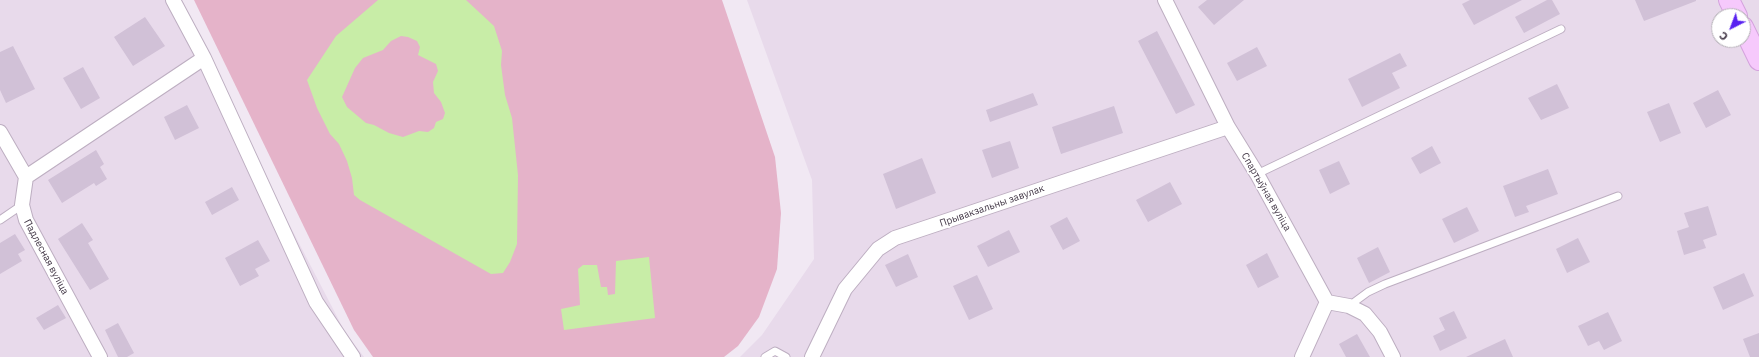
<!DOCTYPE html>
<html>
<head>
<meta charset="utf-8">
<style>
  body { margin:0 }
  #map { position:relative; width:1759px; height:357px; overflow:hidden; background:#f1e8f3; font-family:"IBM Plex Sans",sans-serif }
  canvas { display:block }
  .north { position:absolute; left:1711px; top:8px; width:40px; height:40px; box-sizing:border-box; background:#fff; border:1px solid #b3afb5; border-radius:50%; rotate:222deg; font-size:11px; font-weight:700; line-height:16px; text-align:center; color:#423746 }
  .north::after { content:''; display:block; margin:auto; width:14px; height:18px; background:#5922f0; clip-path:polygon(50% 0,100% 100%,50% 72%,0 100%) }
</style>
</head>
<body>
<div id="map">
<canvas width="1759" height="357"></canvas>
<div class="north">С</div>
</div>
<script>
const context = document.querySelector('canvas').getContext('2d');
context.lineJoin = 'round';
function fillPath(path, color) { context.fillStyle = color; context.fill(path, 'evenodd'); }
const poly = rows => new Path2D(rows.map(r => 'M' + r).join(''));
function strokePath(path, color, width, dash) { context.strokeStyle = color; context.lineWidth = width; context.lineCap = dash ? 'butt' : 'round'; context.setLineDash(dash || []); context.stroke(path); }
function label(font, color, halo, rows, align = 'center') {
  context.font = font + ' "IBM Plex Sans",sans-serif'; context.lineWidth = 3.5; context.setLineDash([]); context.textBaseline = 'middle'; context.strokeStyle = halo; context.fillStyle = color; for (const [text, x, y, turn = 0] of rows) {
    context.save(); context.translate(x, y); context.rotate((+turn || 0) * Math.PI / 180); context.textAlign = isNaN(turn) ? turn : align; if (halo) context.strokeText(text, 0, 0); context.fillText(text, 0, 0); context.restore();
  }
}
fillPath(poly([
  [0,0,173,0,345,332,364,357,0,357],
  [747,0,1759,0,1759,357,740,357,762,335,814,259,812,180],
  [1719,16,1743,16,1743,40,1719,40]
]), '#e8daeb');
fillPath(poly([
  [194,0,722,0,775,157,781,213,777,269,759,317,738,346,724,357,373,357,354,330]
]), '#e5b3c9');
fillPath(poly([
  [378,0,466,0,494,26,502,51,501,65,505,95,512,118,518,175,517,244,510,262,503,273,491,274,360,200,354,195,352,178,347,161,339,144,330,134,317,108,307,80,336,36],
  [401,36,408,37,417,41,420,47,418,55,436,64,438,71,433,82,434,93,441,102,445,113,443,119,436,122,434,128,428,132,419,131,403,137,389,133,374,125,366,123,347,107,342,97,355,68,363,58,383,50,391,41],
  [649,257,655,318,564,330,561,309,580,305,578,269,583,265,597,265,601,287,607,287,608,295,615,294,616,261]
]), '#c8eda7');
fillPath(poly([
  [1207,0,1244,0,1214,25,1198,7],
  [1470,0,1522,0,1474,25,1462,4],
  [1547,0,1552,0,1560,14,1524,33,1515,17],
  [1635,0,1696,0,1696,1,1644,21],
  [145,17,165,46,133,66,114,37],
  [1157,31,1195,105,1176,114,1138,41],
  [13,46,35,89,6,103,0,90,0,52],
  [1257,47,1267,66,1237,81,1227,63],
  [1400,53,1407,66,1392,73,1400,88,1362,107,1348,79],
  [83,67,100,98,81,109,63,78],
  [1557,84,1569,108,1541,120,1528,98],
  [1718,90,1731,115,1706,128,1693,103],
  [1033,93,1038,105,990,122,986,110],
  [1669,103,1681,133,1660,142,1647,112],
  [187,105,199,128,175,140,164,117],
  [1114,106,1123,133,1061,154,1052,127],
  [1010,141,1019,168,992,178,982,150],
  [1432,146,1441,163,1420,174,1411,158],
  [96,150,104,164,100,167,107,179,96,186,94,183,62,203,48,180],
  [922,158,936,193,896,209,883,174],
  [1339,161,1350,184,1330,194,1319,170],
  [1548,169,1558,194,1526,206,1529,212,1515,217,1503,186],
  [1170,182,1182,204,1148,222,1136,200],
  [232,187,239,200,212,215,205,202],
  [1708,206,1717,235,1703,240,1706,248,1684,255,1677,231,1689,227,1684,213],
  [1467,207,1479,231,1454,243,1442,219],
  [1067,217,1080,241,1063,250,1050,226],
  [82,223,93,240,88,243,109,279,90,290,58,239],
  [1009,230,1020,252,988,267,977,246],
  [15,234,25,250,18,254,22,261,0,274,0,243],
  [1578,238,1590,262,1567,273,1556,249],
  [258,240,270,261,255,269,259,276,240,286,225,258],
  [1378,247,1390,272,1369,283,1357,258],
  [1267,253,1279,277,1258,288,1246,265],
  [908,254,918,277,896,287,885,265],
  [1744,273,1754,296,1723,310,1713,287],
  [977,275,993,309,969,320,953,286],
  [58,305,66,318,44,330,36,318],
  [1454,311,1467,338,1440,351,1433,336,1445,330,1439,318],
  [1608,312,1622,341,1604,350,1599,341,1588,346,1578,326],
  [118,323,134,353,127,357,118,357,105,330],
  [1759,333,1759,357,1750,357,1743,339],
  [1357,334,1370,357,1346,357,1339,344],
  [1505,339,1513,357,1466,357]
]), '#d1c1d7');
const lane = poly([
  [1257,174,1561,29],
  [0,220,22,205],
  [1349,306,1368,292,1385,284,1618,196],
  [765,357,775,351,786,357]
]);
const street = poly([
  [1165,0,1228,127,1257,174,1327,302,1349,306,1365,314,1380,332,1393,357],
  [204,58,316,302,353,357],
  [0,132,26,177,22,205,26,220,100,357],
  [26,177,204,58,173,0],
  [812,357,845,289,878,249,895,238,1228,127],
  [1302,357,1327,302]
]);
const secondary = poly([
  [1729,0,1737,16],
  [1743,27,1759,60]
]);
strokePath(lane, '#bdaec1', 9);
strokePath(street, '#bdaec1', 16);
strokePath(secondary, '#d4a2dd', 22);
strokePath(lane, '#fff', 7);
strokePath(street, '#fff', 14);
strokePath(secondary, '#f6c9fc', 20);
label('10px', '#423746', '#fff', [
  ["Спартыўная вуліца",1266,192,60],
  ["Прывакзальны завулак",992,206,-19],
  ["Падлесная вуліца",46,257,62]
]);
</script>
</body>
</html>
